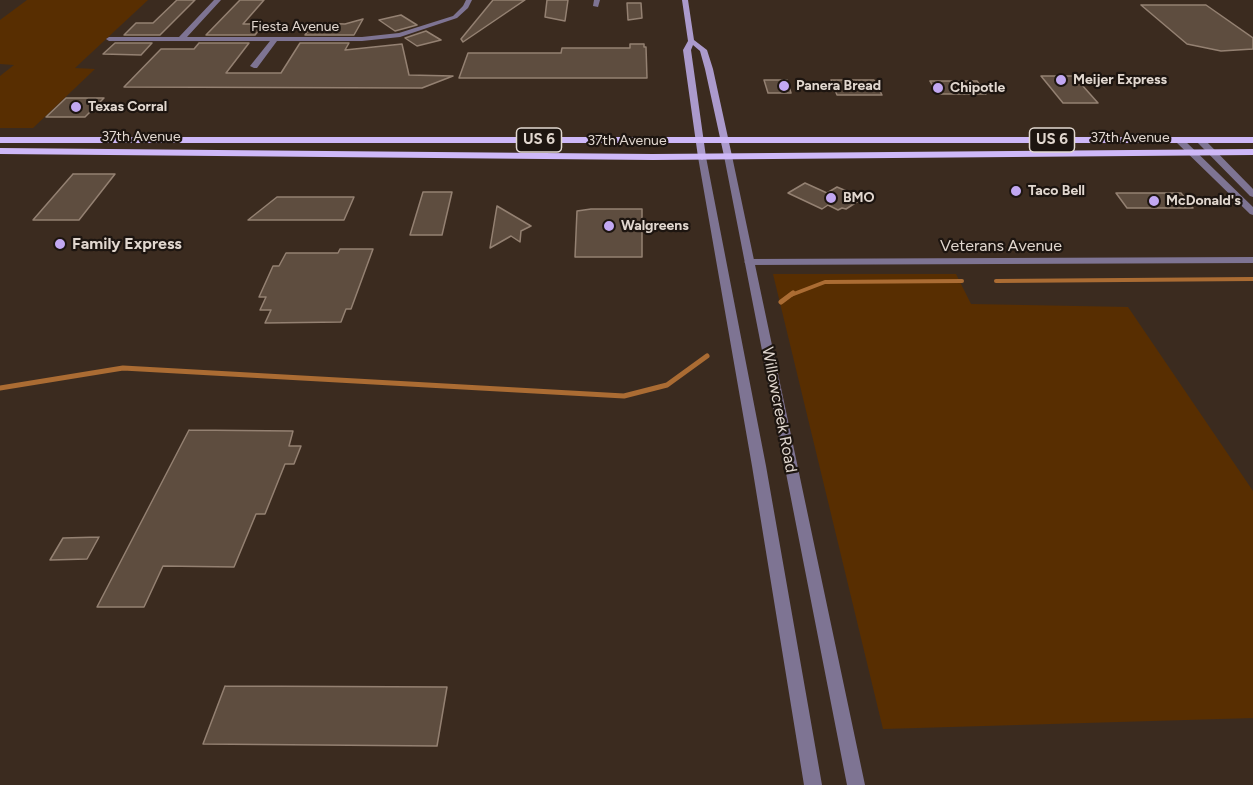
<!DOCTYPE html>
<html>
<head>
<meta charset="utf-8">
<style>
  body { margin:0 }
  canvas { display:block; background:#3b2b1f }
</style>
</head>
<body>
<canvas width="1253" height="785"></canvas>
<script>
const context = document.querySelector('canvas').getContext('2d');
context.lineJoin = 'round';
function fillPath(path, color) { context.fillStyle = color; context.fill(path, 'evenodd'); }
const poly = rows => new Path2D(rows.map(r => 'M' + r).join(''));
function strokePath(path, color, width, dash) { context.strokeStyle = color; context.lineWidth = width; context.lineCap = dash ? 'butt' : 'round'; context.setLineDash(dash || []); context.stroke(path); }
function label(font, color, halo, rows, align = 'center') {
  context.font = font + ' Figtree,sans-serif'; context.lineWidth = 4.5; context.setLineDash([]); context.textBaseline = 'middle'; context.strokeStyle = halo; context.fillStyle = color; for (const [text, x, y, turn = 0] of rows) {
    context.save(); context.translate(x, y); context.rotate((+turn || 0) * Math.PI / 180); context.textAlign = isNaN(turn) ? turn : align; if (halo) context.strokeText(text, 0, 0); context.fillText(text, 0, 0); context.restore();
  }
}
fillPath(poly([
  [27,0,148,0,75,68,95,69,33,128,0,128,0,76,14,65,0,64,0,20],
  [773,274,956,274,971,304,1128,307,1253,491,1253,718,883,729]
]), '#582e01');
strokePath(poly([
  [996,281,1253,279],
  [791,295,825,282,962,281]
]), '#ab6c33', 4);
strokePath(poly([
  [781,302,793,293],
  [0,388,123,368,624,396,667,385,707,356]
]), '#ab6c33', 5);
const building = poly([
  [177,0,195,0,160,35,124,35,136,23,153,23,177,0],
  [240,0,264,0,243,24,264,24,255,35,206,35,240,0],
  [493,0,525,0,463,42,461,39,493,0],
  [547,0,568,0,565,21,545,17,547,0],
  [627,3,641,3,642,18,628,20,627,3],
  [1141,5,1206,5,1253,38,1253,49,1221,51,1187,44,1141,5],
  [401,15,417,25,395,31,379,20,401,15],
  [363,19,354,35,305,35,313,23,345,24,363,19],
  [426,31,441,40,417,46,405,38,426,31],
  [115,43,152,43,141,55,103,54,115,43],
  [199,43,249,43,226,73,281,73,300,43,349,43,345,50,402,44,409,75,453,76,422,88,124,87,161,49,194,49,199,43],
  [630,44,644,44,644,47,646,47,647,78,459,78,468,53,561,53,562,48,630,48,630,44],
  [1041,76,1074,76,1098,103,1063,103,1041,76],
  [764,80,787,80,791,93,768,93,764,80],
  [831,80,874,80,882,95,837,95,831,80],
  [930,81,977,81,986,94,938,94,930,81],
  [66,98,104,98,85,117,46,117,66,98],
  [73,174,115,174,79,220,33,220,73,174],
  [805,183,827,193,837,187,863,198,846,209,842,208,838,210,828,205,822,209,788,193,805,183],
  [423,192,452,192,442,235,410,235,423,192],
  [1116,193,1181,193,1193,208,1127,208,1116,193],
  [277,197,354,197,344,220,248,220,277,197],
  [497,206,531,226,521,231,520,242,511,236,490,248,497,206],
  [591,209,642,209,642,257,575,257,577,211,591,209],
  [340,249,373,249,351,309,346,309,341,322,265,323,271,310,260,310,266,297,259,297,273,266,279,266,286,253,338,253,340,249],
  [189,430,293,431,289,446,301,446,294,464,285,464,265,514,256,514,234,567,163,566,144,607,97,607,189,430],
  [99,537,87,559,50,560,63,538,99,537],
  [225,686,447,687,437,746,203,744,225,686]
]);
fillPath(building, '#5e4d3f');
strokePath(building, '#948172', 1.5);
fillPath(poly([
  [214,0,221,0,187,37,362,37,399,33,453,16,463,6,466,0,472,0,468,8,457,18,400,37,362,41,277,41,257,68,254,68,250,66,270,41,109,41,106,39,109,37,179,37,214,0],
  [594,0,600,0,598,7,593,6,594,0],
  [1176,138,1182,138,1253,207,1253,215,1250,214,1176,142,1176,138],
  [1197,138,1203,138,1253,189,1253,197,1250,196,1197,142,1197,138],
  [1253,257,1253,263,749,265,744,262,749,259,1253,257]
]), '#7e7493');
fillPath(poly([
  [728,153,732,156,865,785,847,785,724,156,728,153],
  [702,154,706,157,766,466,822,785,804,785,752,466,698,157,702,154]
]), '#7e7493');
fillPath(poly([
  [682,0,688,0,694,40,707,50,713,69,732,156,731,158,724,156,705,69,700,51,693,45,691,50,706,157,702,160,698,157,683,50,688,41,682,0]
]), '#ab9acc');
fillPath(poly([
  [0,137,1253,137,1253,143,0,143,0,137],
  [0,148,653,154,1253,149,1253,155,653,160,0,154,0,148]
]), '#ceb8f8');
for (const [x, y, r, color] of [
  [1061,80,6,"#c2a8f2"],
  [784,86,6,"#c2a8f2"],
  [938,88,6,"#c2a8f2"],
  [76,107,6,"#c2a8f2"],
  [1016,191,6,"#c2a8f2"],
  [831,198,6,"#c2a8f2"],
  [1154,201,6,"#c2a8f2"],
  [609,226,6,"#c2a8f2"],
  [60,244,6,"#c2a8f2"]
]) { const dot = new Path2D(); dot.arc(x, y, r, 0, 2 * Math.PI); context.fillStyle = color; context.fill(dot); strokePath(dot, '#1d1510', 2); }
label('14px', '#e1d7cf', '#1d1510', [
  ["Fiesta Avenue",295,27],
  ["37th Avenue",141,137],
  ["37th Avenue",1130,138],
  ["37th Avenue",627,141]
]);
label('bold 14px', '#e1d7cf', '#1d1510', [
  ["Meijer Express",1073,80],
  ["Panera Bread",796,86],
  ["Chipotle",950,88],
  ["Texas Corral",88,107],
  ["Taco Bell",1028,191],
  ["BMO",843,198],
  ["McDonald's",1166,201],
  ["Walgreens",621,226]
], 'left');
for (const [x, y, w] of [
  [539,140,45],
  [1052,140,45]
]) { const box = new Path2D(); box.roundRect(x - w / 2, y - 12, w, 24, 4.5); context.fillStyle = '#1d1510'; context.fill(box); strokePath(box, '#e1d7cf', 1.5); }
label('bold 15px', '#e1d7cf', null, [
  ["US 6",539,140],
  ["US 6",1052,140]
]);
label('bold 16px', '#e1d7cf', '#1d1510', [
  ["Family Express",72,244]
], 'left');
label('16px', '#e1d7cf', '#1d1510', [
  ["Veterans Avenue",1001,246],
  ["Willowcreek Road",779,410,79]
]);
</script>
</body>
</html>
